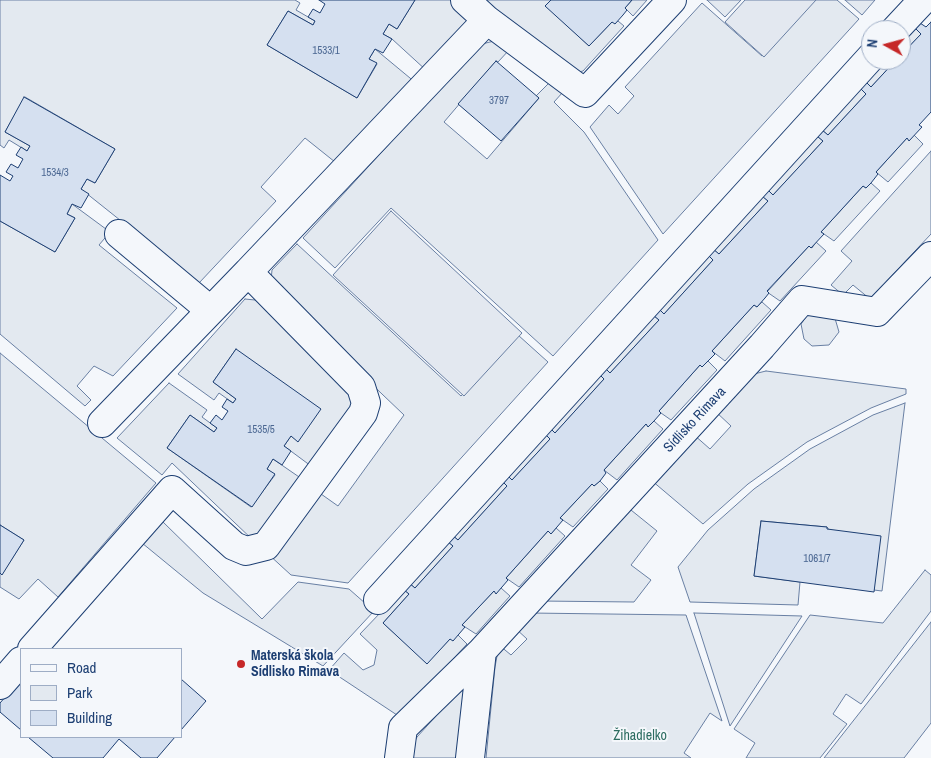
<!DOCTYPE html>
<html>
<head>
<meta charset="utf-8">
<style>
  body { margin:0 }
  #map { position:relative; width:931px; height:758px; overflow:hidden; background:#f4f7fb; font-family:"Archivo Narrow",sans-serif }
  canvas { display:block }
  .legend { position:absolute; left:20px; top:648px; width:162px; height:90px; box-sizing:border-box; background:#f4f7fb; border:1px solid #9eadc5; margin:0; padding:6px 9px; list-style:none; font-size:15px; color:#1d3f73 }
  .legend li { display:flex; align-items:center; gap:10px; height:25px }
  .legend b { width:25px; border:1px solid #9eadc5 }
  .north { position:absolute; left:861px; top:20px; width:50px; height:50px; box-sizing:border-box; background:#f4f7fb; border:1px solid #9eadc5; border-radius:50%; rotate:277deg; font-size:14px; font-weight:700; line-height:20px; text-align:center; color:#1d3f73 }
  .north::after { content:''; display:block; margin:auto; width:18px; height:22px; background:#c62828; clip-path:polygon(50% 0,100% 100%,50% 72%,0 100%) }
</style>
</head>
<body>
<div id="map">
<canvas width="931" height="758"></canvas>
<ul class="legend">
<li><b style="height:6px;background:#f4f7fb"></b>Road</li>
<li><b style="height:14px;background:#e3e9f0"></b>Park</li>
<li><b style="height:14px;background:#d5e0f0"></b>Building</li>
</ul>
<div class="north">N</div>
</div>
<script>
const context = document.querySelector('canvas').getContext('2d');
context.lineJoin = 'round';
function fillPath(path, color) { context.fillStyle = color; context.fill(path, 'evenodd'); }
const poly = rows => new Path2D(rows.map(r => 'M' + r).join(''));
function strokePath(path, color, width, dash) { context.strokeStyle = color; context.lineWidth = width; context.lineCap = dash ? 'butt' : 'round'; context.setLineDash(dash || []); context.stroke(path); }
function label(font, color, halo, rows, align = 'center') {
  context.font = font + ' "Archivo Narrow",sans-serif'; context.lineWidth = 4; context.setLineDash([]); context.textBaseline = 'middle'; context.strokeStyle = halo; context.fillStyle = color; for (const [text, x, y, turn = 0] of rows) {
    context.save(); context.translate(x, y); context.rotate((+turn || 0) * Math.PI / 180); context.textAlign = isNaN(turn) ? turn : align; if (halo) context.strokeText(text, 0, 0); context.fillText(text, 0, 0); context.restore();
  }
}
const green = poly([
  [0,0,295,0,300,3,296,10,315,21,313,25,288,11,267,45,357,98,377,64,369,59,375,49,416,83,340,166,305,138,261,187,276,201,199,283,81,189,87,179,95,183,115,149,25,97,5,132,30,146,27,151,9,140,4,148,0,145,0,0],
  [415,0,450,0,467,14,470,20,427,71,392,39,383,34,389,24,397,29,415,0],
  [482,0,551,0,546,6,589,46,612,22,618,21,624,26,583,71,575,73,482,0],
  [632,0,647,0,633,16,625,8,632,0],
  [707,0,741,0,725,17,707,0],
  [813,0,837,0,859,19,663,234,590,127,609,105,618,114,634,96,625,87,702,3,762,56,813,0],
  [845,0,875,0,862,15,845,0],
  [915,28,921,34,901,55,901,44,915,28],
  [494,41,510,49,498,62,496,61,444,122,487,159,539,98,536,96,551,81,563,92,554,102,584,132,658,240,553,356,391,208,335,268,303,238,477,48,482,44,494,41],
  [886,60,896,60,871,87,866,82,886,60],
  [860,88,866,94,828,135,822,130,860,88],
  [914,135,923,144,888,182,876,172,907,138,909,140,914,135],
  [817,136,823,141,773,195,768,190,817,136],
  [931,151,931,234,870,299,853,285,843,295,831,285,852,261,841,251,931,151],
  [871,183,880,191,834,241,824,234,821,232,863,186,866,188,871,183],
  [762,196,768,201,719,254,713,249,762,196],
  [72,204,110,232,99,245,177,308,113,376,94,366,77,386,91,400,85,406,0,334,0,221,55,252,75,218,67,214,72,204],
  [816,242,826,251,780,301,767,292,809,246,812,248,816,242],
  [297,244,461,396,518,335,548,362,348,583,291,575,267,553,314,489,338,506,404,415,274,291,271,280,272,270,297,244],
  [708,255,713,260,664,314,659,309,708,255],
  [245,299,255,300,267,307,358,396,311,466,284,446,291,436,298,441,236,349,213,382,236,399,233,403,219,393,214,400,178,374,245,299],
  [762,302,771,310,725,361,712,351,754,305,757,307,762,302],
  [811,310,834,315,839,332,829,345,812,346,804,339,801,324,811,310],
  [653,315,659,320,610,373,605,368,653,315],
  [0,353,156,483,58,597,38,579,19,599,0,587,0,573,2,574,24,540,0,525,0,353],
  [708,361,717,370,671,420,661,413,659,411,700,365,702,367,708,361],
  [766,371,906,389,906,394,871,408,807,442,748,484,703,524,651,480,693,434,710,449,731,426,715,411,754,374,766,371],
  [599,374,604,379,555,433,550,428,599,374],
  [169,383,207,410,202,417,217,428,214,432,190,415,167,448,251,507,275,475,267,469,273,459,302,479,255,542,172,463,162,475,117,438,169,383],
  [905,403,882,591,874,590,827,527,761,521,754,576,800,582,798,605,690,602,678,567,708,530,754,489,810,449,873,415,905,403],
  [654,421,663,429,617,480,604,470,646,424,648,426,654,421],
  [545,434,550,439,512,480,507,475,545,434],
  [502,481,507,486,458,540,452,535,502,481],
  [600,481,608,489,573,527,560,518,592,484,594,486,600,481],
  [626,506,657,531,631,565,651,580,634,602,539,601,626,506],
  [162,521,262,619,298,582,349,589,374,611,323,666,203,593,142,543,162,521],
  [556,528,565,536,519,587,506,578,548,531,551,534,556,528],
  [447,541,453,546,415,588,409,583,447,541],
  [925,570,931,575,931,611,861,704,846,694,833,714,847,724,820,758,746,758,755,743,734,729,810,615,883,623,925,570],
  [501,588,510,596,476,634,462,625,494,591,496,593,501,588],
  [403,589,409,594,383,623,427,663,450,639,458,635,467,644,400,717,329,670,344,653,363,670,374,665,377,650,360,634,403,589],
  [529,613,686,615,722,721,710,713,684,753,691,758,486,758,495,667,499,645,511,655,527,639,515,628,529,613],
  [694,613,802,616,730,726,694,613],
  [931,622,931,723,904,758,824,758,931,622],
  [465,684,459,758,410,758,411,748,417,737,465,684]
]);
fillPath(green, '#e3e9f0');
strokePath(green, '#687fa3', 1);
const parking = poly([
  [745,0,816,0,764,57,725,22,745,0],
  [391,211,522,333,464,396,333,275,391,211]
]);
fillPath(parking, '#e3e8f0');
strokePath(parking, '#687fa3', 1);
const building = poly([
  [319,0,415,0,397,29,389,24,383,34,392,39,383,53,375,49,369,59,377,63,357,98,267,45,288,11,313,25,315,21,308,17,313,9,320,13,325,4,319,0],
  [551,0,632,0,625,8,627,10,623,15,615,24,612,22,589,46,545,6,551,0],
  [931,22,931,112,919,125,922,127,909,141,907,138,876,172,878,174,871,183,866,188,863,186,821,232,824,234,811,248,809,246,767,291,769,293,765,298,757,307,754,305,712,351,715,354,702,367,700,365,659,411,661,413,654,421,648,427,646,424,604,470,606,473,600,481,594,486,592,484,560,518,563,520,551,534,548,531,506,578,508,580,496,594,494,591,462,625,465,627,453,641,450,639,427,664,383,623,409,594,403,589,409,583,415,588,453,546,447,541,452,535,458,540,507,486,502,481,507,475,512,480,550,439,545,434,550,428,555,433,604,379,599,374,605,368,610,373,659,320,653,315,659,309,664,314,713,260,708,255,713,249,719,254,768,201,762,196,768,190,773,195,823,141,817,136,822,130,828,135,866,94,860,88,866,82,871,87,896,60,901,60,901,55,921,34,915,28,920,23,926,27,931,22],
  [496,61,539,98,501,141,458,104,496,61],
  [24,97,115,149,95,183,87,179,81,189,89,194,81,208,72,204,67,214,75,218,55,252,0,221,0,175,10,181,13,176,6,172,11,164,18,168,23,159,16,155,21,147,27,151,30,146,5,132,24,97],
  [236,349,321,409,298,442,291,436,284,446,291,451,282,465,273,459,267,469,275,474,252,507,167,448,190,415,214,432,217,428,210,423,216,415,222,420,228,411,222,407,227,399,233,403,236,399,213,382,236,349],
  [761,521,827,527,827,529,881,536,874,592,754,576,761,521],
  [0,525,24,540,2,575,0,573,0,525],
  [21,679,21,730,0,712,0,703,21,679],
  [181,679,206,701,181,730,181,679],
  [28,737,175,737,157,758,141,758,119,739,103,758,53,758,28,737]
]);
fillPath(building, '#d5e0f0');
strokePath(building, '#1d3f73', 1);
const minor = poly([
  [465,0,487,20],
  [895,30,923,0],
  [119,234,210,310],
  [102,423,248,272],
  [378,600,871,57],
  [32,649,172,490,234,546,246,551,266,546,363,413,366,403,361,387,248,272,487,20,585,93,672,0],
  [0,685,21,661],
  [399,758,403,728,482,651],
  [470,758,482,651,762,346,802,300,877,312,931,256]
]);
strokePath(minor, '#1d3f73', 30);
strokePath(minor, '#f4f7fb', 28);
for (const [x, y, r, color] of [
  [241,664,5,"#c62828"]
]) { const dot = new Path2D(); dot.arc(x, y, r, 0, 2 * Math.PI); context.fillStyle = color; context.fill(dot); strokePath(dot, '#f4f7fb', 2); }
label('11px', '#4b6792', null, [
  ["1533/1",326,51],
  ["3797",499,101],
  ["1534/3",55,173],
  ["1535/5",261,430],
  ["1061/7",817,559]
]);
label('14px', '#1d3f73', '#f4f7fb', [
  ["Sídlisko Rimava",695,420,-47]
]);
label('bold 14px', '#1d3f73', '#f4f7fb', [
  ["Materská škola",251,656],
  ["Sídlisko Rimava",251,672]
], 'left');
label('14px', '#2c6c60', '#f4f7fb', [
  ["Žihadielko",640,736]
]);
</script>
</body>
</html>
